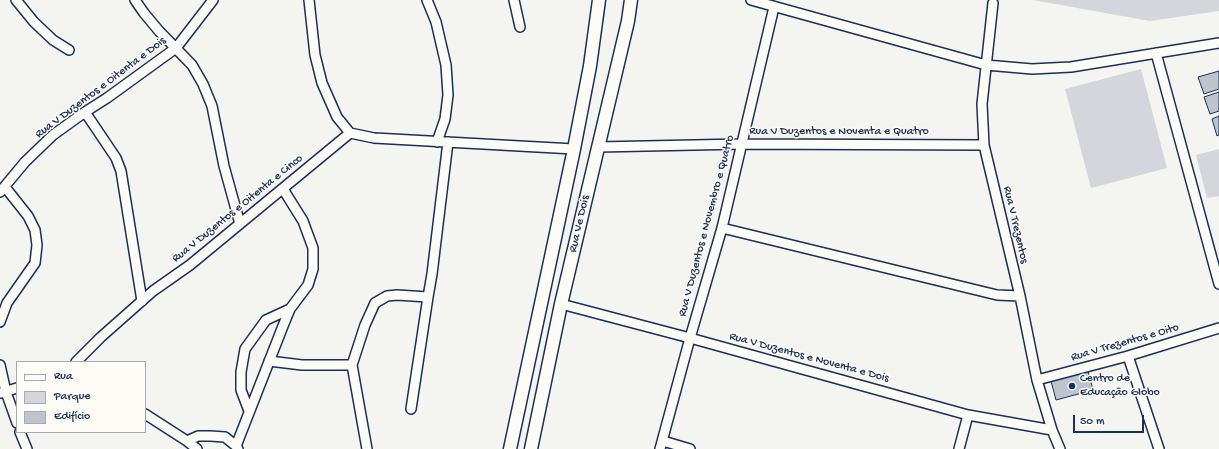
<!DOCTYPE html>
<html>
<head>
<meta charset="utf-8">
<style>
  body { margin:0 }
  #map { position:relative; width:1219px; height:449px; overflow:hidden; background:#f4f4f1; font-family:"Gochi Hand",sans-serif }
  canvas { display:block }
  .legend { position:absolute; left:16px; top:361px; width:130px; height:72px; box-sizing:border-box; background:#fdfcf7; border:1px solid #a3aaba; margin:0; padding:5px 7px; list-style:none; font-size:12px; color:#1b2f5e }
  .legend li { display:flex; align-items:center; gap:8px; height:20px }
  .legend b { width:20px; border:1px solid #a3aaba }
  .scale { position:absolute; left:1073px; top:415px; width:71px; height:18px; box-sizing:border-box; border:2px solid #1b2f5e; border-top:0; padding-left:5px; font-size:12px; line-height:14px; white-space:nowrap; color:#1b2f5e; -webkit-text-stroke:3px #fdfcf7; paint-order:stroke }
</style>
</head>
<body>
<div id="map">
<canvas width="1219" height="449"></canvas>
<ul class="legend">
<li><b style="height:5px;background:#fdfcf7"></b>Rua</li>
<li><b style="height:11px;background:#d4d6db"></b>Parque</li>
<li><b style="height:11px;background:#bfc3cc"></b>Edifício</li>
</ul>
<div class="scale">50 m</div>
</div>
<script>
const context = document.querySelector('canvas').getContext('2d');
context.lineJoin = 'round';
function fillPath(path, color) { context.fillStyle = color; context.fill(path, 'evenodd'); }
const poly = rows => new Path2D(rows.map(r => 'M' + r).join(''));
function strokePath(path, color, width, dash) { context.strokeStyle = color; context.lineWidth = width; context.lineCap = dash ? 'butt' : 'round'; context.setLineDash(dash || []); context.stroke(path); }
function label(font, color, halo, rows, align = 'center') {
  context.font = font + ' "Gochi Hand",sans-serif'; context.lineWidth = 3; context.setLineDash([]); context.textBaseline = 'middle'; context.strokeStyle = halo; context.fillStyle = color; for (const [text, x, y, turn = 0] of rows) {
    context.save(); context.translate(x, y); context.rotate((+turn || 0) * Math.PI / 180); context.textAlign = isNaN(turn) ? turn : align; if (halo) context.strokeText(text, 0, 0); context.fillText(text, 0, 0); context.restore();
  }
}
fillPath(poly([
  [1033,0,1219,0,1219,11,1150,21],
  [1141,69,1167,168,1091,188,1065,89],
  [1219,149,1219,196,1207,198,1196,155]
]), '#d4d6db');
const building = poly([
  [1219,71,1219,89,1204,94,1198,77,1219,71],
  [1219,92,1219,111,1210,114,1204,97,1219,92],
  [1219,116,1219,135,1217,136,1212,119,1219,116],
  [1088,371,1093,390,1056,400,1051,381,1088,371]
]);
fillPath(building, '#bfc3cc');
strokePath(building, '#1b2f5e', 1);
const minor = poly([
  [16,0,34,22,53,40,69,50],
  [135,0,144,13,159,31,192,65,203,84,212,106,224,166,240,224],
  [309,0,315,55,322,83,337,117,350,133],
  [427,0,436,22,446,65,448,95,445,119,437,142],
  [514,0,520,27],
  [751,0,986,65,1032,69,1071,67,1219,43],
  [993,3,982,104,984,145,1020,296,1037,380,1052,430,1060,449],
  [1156,53,1219,284],
  [85,112,116,158,121,171,142,301],
  [350,133,374,138,574,149],
  [598,147,742,144,984,145],
  [0,192,25,162,53,135,85,112,107,98,176,48,213,0],
  [722,228,997,295,1020,296],
  [561,304,690,338,968,415,1052,430],
  [0,322,7,303,35,263,37,245,35,230,28,216,5,187],
  [1128,356,1159,449],
  [269,361,302,365,352,365],
  [76,362,101,337,153,291,190,265,350,133],
  [0,365,6,392,17,423],
  [1037,380,1128,356,1219,328],
  [1,393,17,388],
  [411,409,428,297],
  [249,411,241,390,241,372,245,349,266,320,290,309],
  [145,414,187,441,197,449],
  [20,432,27,449],
  [187,441,198,436,210,436,225,437,236,446,238,449],
  [663,441,690,449],
  [236,446,283,326,290,309,308,285,313,269,313,248,303,221,283,189],
  [367,449,352,365,365,325,375,303,387,296,397,295,428,297,432,274,448,142],
  [660,449,690,338,722,228,774,7],
  [959,449,968,415]
]);
const secondary = poly([
  [510,449,574,149,590,66,599,0],
  [531,449,561,304,628,21,631,0]
]);
strokePath(minor, '#1b2f5e', 12);
strokePath(secondary, '#1b2f5e', 15);
strokePath(minor, '#fdfcf7', 9);
strokePath(secondary, '#fdfcf7', 12);
for (const [x, y, r, color] of [
  [1072,386,4,"#1b2f5e"]
]) { const dot = new Path2D(); dot.arc(x, y, r, 0, 2 * Math.PI); context.fillStyle = color; context.fill(dot); strokePath(dot, '#fdfcf7', 1.5); }
label('12px', '#1b2f5e', '#fdfcf7', [
  ["Rua V Duzentos e Oitenta e Dois",101,88,-37],
  ["Rua V Duzentos e Noventa e Quatro",839,132],
  ["Rua V Duzentos e Oitenta e Cinco",238,209,-39],
  ["Rua Ve Dois",580,224,-77],
  ["Rua V Trezentos",1015,225,77],
  ["Rua V Duzentos e Novembro e Quatro",707,226,-75],
  ["Rua V Trezentos e Oito",1125,343,-16],
  ["Rua V Duzentos e Noventa e Dois",809,358,15]
]);
label('12px', '#1b2f5e', '#fdfcf7', [
  ["Centro de",1080,379],
  ["Educação Globo",1080,393]
], 'left');
</script>
</body>
</html>
